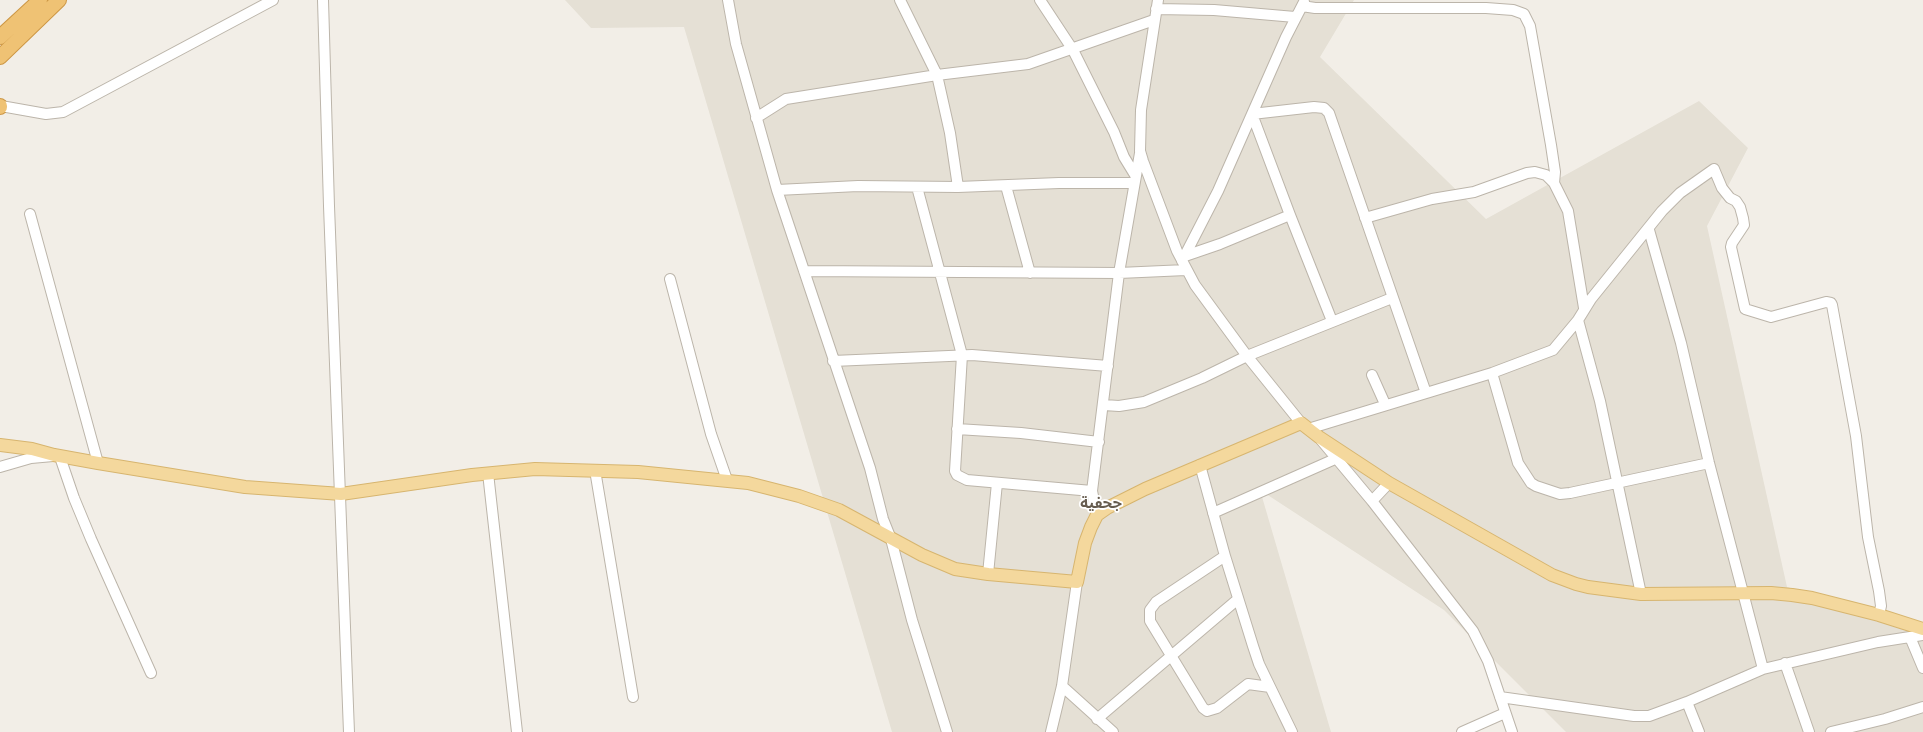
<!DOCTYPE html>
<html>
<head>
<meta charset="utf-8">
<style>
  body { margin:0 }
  canvas { display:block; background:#f2eee7 }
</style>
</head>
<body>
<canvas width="1923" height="732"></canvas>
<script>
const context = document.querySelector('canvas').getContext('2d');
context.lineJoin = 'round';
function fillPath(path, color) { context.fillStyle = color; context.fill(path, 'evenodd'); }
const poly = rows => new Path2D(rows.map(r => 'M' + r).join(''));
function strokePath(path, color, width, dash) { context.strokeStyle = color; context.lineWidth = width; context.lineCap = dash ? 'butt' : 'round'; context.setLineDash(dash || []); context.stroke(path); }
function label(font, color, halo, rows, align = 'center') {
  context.font = font + ' "Sofia Sans Condensed","Noto Sans Arabic",sans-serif'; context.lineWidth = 3.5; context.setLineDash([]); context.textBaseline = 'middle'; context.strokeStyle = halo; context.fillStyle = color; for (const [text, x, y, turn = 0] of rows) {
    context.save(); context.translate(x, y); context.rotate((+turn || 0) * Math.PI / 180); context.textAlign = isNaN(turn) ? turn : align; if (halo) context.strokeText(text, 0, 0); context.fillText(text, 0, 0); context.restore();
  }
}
fillPath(poly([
  [565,0,1354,0,1320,57,1486,219,1699,101,1748,148,1707,226,1787,587,1923,632,1923,732,1566,732,1444,610,1260,490,1331,732,892,732,684,27,591,28]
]), '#e5e0d5');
const minor = poly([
  [323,0,329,206,349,732],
  [728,0,736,44,777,190,870,468,883,519,891,539,912,620,947,732],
  [900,0,937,75,950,133,958,187],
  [1040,0,1073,50,1114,132,1124,157,1135,175],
  [1158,0,1141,110,1140,151,1143,161,1177,251,1195,285,1247,356,1301,423],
  [1302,6,1315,8,1486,8,1513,10,1524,14,1530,26,1551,145,1555,172,1554,183],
  [1156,9,1214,10,1295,17],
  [1,106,46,114,63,112,273,0],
  [756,118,786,99,937,75,1028,64,1154,20],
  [1006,186,1030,273],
  [917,187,962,355,955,471,957,475,967,480,1092,491],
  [777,190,858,186,958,187,1059,183,1134,183],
  [30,214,98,463],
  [1365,218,1432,199,1474,192,1527,173,1535,172,1546,175,1554,183,1568,211,1584,308],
  [1649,230,1681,343,1709,463,1763,669],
  [1185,256,1220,244,1290,215],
  [1182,261,1218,191,1286,37,1304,2],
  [804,271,1119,273,1186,270],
  [670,279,711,434,727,480],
  [1578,320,1600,401,1641,594],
  [1332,321,1290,215,1252,114,1314,107,1324,108,1329,113,1426,393],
  [833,361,972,355,1108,366],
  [1492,373,1518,463,1531,483,1536,486,1560,494,1570,493,1709,463],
  [1372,375,1385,404],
  [1104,405,1119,406,1144,402,1202,378,1247,356,1392,298],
  [957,429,1021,433,1099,442],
  [1308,429,1492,373,1553,350,1578,320,1591,299,1662,211,1680,193,1714,169,1722,188,1730,198,1736,201,1740,207,1743,218,1744,225,1732,243,1731,247,1745,309,1771,317,1826,302,1831,303,1832,305,1856,436,1868,537,1879,591,1881,606,1879,615],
  [1321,440,1372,501,1473,631,1488,661,1512,732],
  [60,457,74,498,91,539,151,673],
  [1200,465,1225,556,1253,646,1259,664,1292,732],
  [0,467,31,458,53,456],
  [595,470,633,697],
  [488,473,517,732],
  [1372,501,1389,483],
  [1213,513,1335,459],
  [1097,515,1092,491,1119,273,1140,153],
  [1225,556,1156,602,1150,610,1150,621,1203,708,1207,711,1217,708,1248,684,1270,687],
  [988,574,997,483],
  [1910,637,1923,668],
  [1785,663,1809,732],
  [1062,686,1113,732],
  [1500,697,1634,716,1649,716,1687,702,1763,669,1878,642,1923,635],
  [1687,702,1699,732],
  [1097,719,1238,599],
  [1051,732,1062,686,1077,582],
  [1462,732,1505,713],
  [1831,732,1885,719,1923,707]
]);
const major = poly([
  [0,445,32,449,54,455,98,463,245,487,341,494,472,475,535,469,638,472,748,483,799,496,839,510,922,555,955,569,988,574,1077,582,1085,543,1091,527,1097,515,1107,508,1145,489,1301,423,1319,437,1389,483,1552,575,1576,584,1588,587,1641,594,1771,593,1792,595,1812,598,1879,615,1923,629]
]);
const highway = poly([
  [0,37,40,0],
  [0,57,59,0],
  [0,106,0,107]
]);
strokePath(minor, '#bcb5aa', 12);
strokePath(major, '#d7b56f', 14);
strokePath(highway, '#cd9745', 16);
strokePath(minor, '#fff', 10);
strokePath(major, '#f4d89d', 12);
strokePath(highway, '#efc274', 14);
label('bold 15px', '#665c4f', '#fff', [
  ["جحفية",1101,504]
]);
</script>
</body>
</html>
